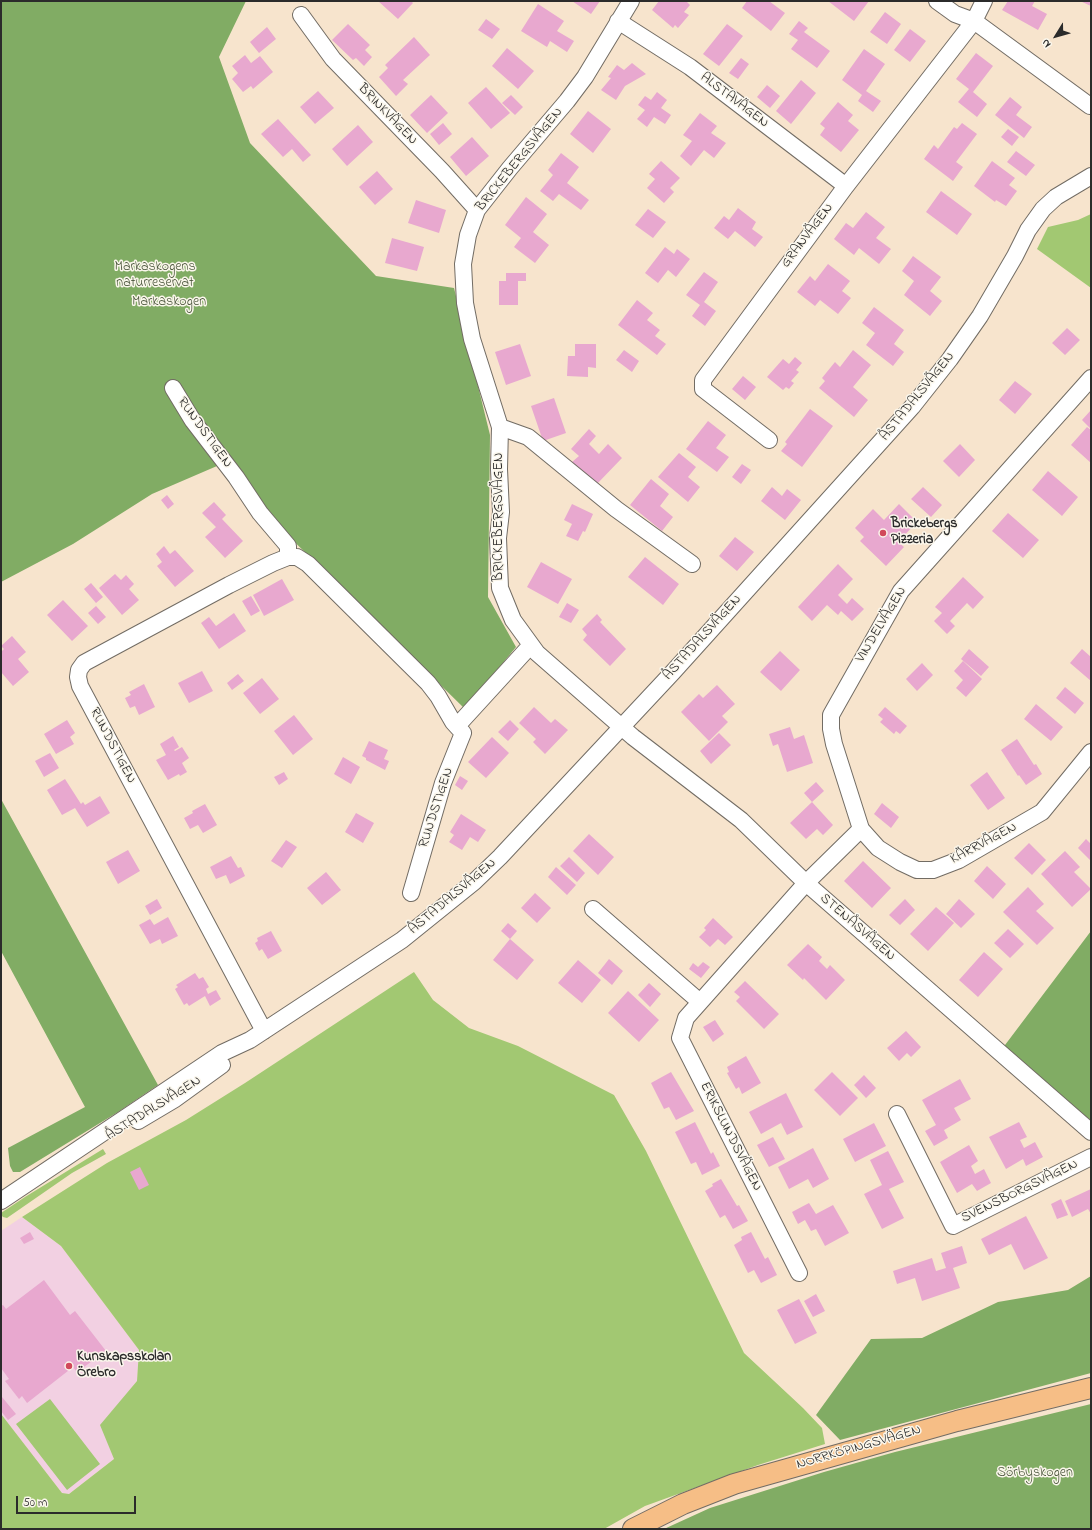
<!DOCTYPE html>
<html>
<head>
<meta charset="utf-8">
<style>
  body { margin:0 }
  #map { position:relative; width:1092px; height:1530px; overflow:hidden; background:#f7e4cd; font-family:"Indie Flower",sans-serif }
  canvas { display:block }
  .frame { position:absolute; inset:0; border:2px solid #2b2b2b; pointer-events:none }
  .north { position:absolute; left:1036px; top:16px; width:40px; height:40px; -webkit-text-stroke:3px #fbf7ec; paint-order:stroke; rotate:233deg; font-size:11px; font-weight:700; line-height:16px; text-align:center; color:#2b2b2b }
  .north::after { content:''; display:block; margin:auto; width:14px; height:18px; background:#2b2b2b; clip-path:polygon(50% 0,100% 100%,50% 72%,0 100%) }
  .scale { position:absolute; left:16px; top:1496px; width:120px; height:18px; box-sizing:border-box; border:2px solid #2b2b2b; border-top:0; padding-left:5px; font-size:12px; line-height:14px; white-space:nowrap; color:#2b2b2b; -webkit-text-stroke:3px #fbf7ec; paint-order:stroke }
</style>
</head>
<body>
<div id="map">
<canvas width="1092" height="1530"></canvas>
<div class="frame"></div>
<div class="north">N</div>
<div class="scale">50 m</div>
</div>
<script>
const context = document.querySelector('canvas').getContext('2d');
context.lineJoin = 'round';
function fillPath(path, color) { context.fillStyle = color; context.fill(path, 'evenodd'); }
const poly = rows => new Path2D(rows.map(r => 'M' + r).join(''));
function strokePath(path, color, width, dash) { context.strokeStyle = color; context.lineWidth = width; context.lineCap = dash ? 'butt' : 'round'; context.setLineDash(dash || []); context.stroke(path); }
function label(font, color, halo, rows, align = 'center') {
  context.font = font + ' "Indie Flower",sans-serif'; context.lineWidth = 3; context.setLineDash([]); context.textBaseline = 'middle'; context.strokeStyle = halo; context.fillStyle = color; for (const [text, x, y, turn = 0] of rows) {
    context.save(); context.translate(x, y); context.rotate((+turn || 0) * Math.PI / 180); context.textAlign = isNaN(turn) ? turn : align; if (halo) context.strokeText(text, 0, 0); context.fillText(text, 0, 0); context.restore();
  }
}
fillPath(poly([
  [22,1217,61,1246,139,1350,137,1381,101,1425,114,1459,69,1494,62,1493,1,1414,1,1231]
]), '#f2d0e2');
fillPath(poly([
  [1091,214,1091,288,1037,249,1048,227,1078,220],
  [414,972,433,1000,469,1028,518,1046,614,1095,646,1151,744,1353,803,1408,822,1428,825,1444,758,1465,645,1506,604,1529,1,1529,1,1414,62,1493,69,1494,114,1459,100,1425,137,1381,139,1350,61,1246,22,1217,107,1163,186,1120,245,1083],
  [103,1149,106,1154,72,1173,7,1218,3,1217,1,1215,1,1213,25,1197],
  [50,1399,100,1464,67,1490,16,1424]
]), '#a2c872');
fillPath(poly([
  [1,1,246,1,219,57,250,143,376,276,454,288,490,435,488,597,516,647,465,709,217,466,152,494,73,544,1,582],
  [1,799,158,1085,118,1112,20,1172,13,1172,10,1166,8,1148,85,1107,1,951],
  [1091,931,1091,1124,1002,1049],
  [1091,1276,1091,1373,840,1440,816,1415,871,1339,922,1338,998,1302,1068,1290],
  [1091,1404,1091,1529,664,1529,710,1508,824,1472,895,1452]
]), '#81ac64');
fillPath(poly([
  [378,1,411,1,413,3,398,19],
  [572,1,600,1,591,14],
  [659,1,686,1,690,5,684,12,689,15,678,28,675,25,673,28,652,10],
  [747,1,769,1,785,13,771,31,742,8],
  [828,1,869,1,854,21],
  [1008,1,1035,1,1032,6,1047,14,1038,30,1002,10],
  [1080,1,1091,1,1091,6],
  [538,4,564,21,557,31,574,41,567,52,550,41,547,47,521,31],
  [885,12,901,24,887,44,870,32],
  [486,19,500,29,492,39,478,30],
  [799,21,808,28,804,32,830,51,817,68,791,49,798,40,789,34],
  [348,24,370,45,365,50,372,57,364,66,356,58,353,60,332,40],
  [727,24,743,36,719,66,703,54],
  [267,27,276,39,259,53,250,42],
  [910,29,926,41,910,62,894,50],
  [414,37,430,55,403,80,408,84,396,96,379,77,388,68,385,65],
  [507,48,534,71,518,89,492,66],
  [864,49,885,64,866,91,881,101,873,112,858,101,862,95,842,80],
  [976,53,993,66,973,92,987,104,977,117,958,102,969,89,956,79],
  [245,55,251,63,260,56,273,72,253,89,251,86,243,92,232,79,238,73,232,66],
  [741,58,749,64,738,79,729,73],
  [632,63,646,74,625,86,616,100,601,90,611,78,608,77,617,65,624,70],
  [801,80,816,93,791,124,776,111],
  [767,85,780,96,770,108,757,97],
  [486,87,510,113,491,129,468,103],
  [318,91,334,108,315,124,300,107],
  [657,92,667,100,661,108,671,115,665,124,654,117,647,127,637,119,645,110,638,105,645,96,651,100],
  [431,95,448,113,427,133,410,115],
  [511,95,523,107,515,115,502,103],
  [1010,97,1022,107,1016,115,1032,127,1024,138,995,115],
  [838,102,853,115,848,121,859,130,841,152,820,135,825,128,820,124],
  [588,111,611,129,593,153,570,134],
  [700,113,717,126,711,133,726,143,714,158,704,150,691,166,680,156,692,141,683,135],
  [278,119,311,155,303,162,292,149,283,157,261,134],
  [443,123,452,134,439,145,430,134],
  [962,123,977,134,956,162,963,167,953,181,924,159,934,145,938,149,954,127,957,129],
  [358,125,373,142,347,166,332,149],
  [1008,129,1019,137,1012,146,1001,137],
  [472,137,489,156,466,176,450,157],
  [1016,151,1035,165,1026,176,1007,162],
  [561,153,579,167,567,183,589,200,581,210,559,194,553,201,540,191,553,175,548,170],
  [661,161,680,178,670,188,674,192,664,203,647,188,655,179,649,174],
  [992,161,1015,178,1009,185,1017,191,1006,206,996,200,995,202,974,186],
  [377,171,393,189,375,205,359,187],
  [941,191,972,214,957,235,926,212],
  [526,197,547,214,533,232,549,245,535,263,514,247,521,238,505,225],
  [416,200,446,210,439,233,408,223],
  [738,208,756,222,752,229,763,237,755,247,735,231,728,239,714,228,724,216,729,220],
  [648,209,666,222,653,238,635,225],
  [866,212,885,227,876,238,891,249,879,264,859,248,854,255,834,239,846,223,853,228],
  [392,238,424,247,417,271,385,263],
  [665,247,674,254,677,249,690,259,676,277,668,270,658,283,645,273],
  [913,256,941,277,930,291,942,301,930,316,904,295,914,281,902,271],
  [828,264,850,281,842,291,851,298,838,314,820,300,815,306,797,292,810,276,815,281],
  [704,272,718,282,704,302,716,311,705,326,692,316,700,305,686,295],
  [506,273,526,273,526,281,518,281,518,305,499,305,499,281,506,281],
  [637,300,653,313,647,320,660,330,655,336,666,344,657,355,618,325],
  [874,307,904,330,894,344,904,352,893,366,866,345,875,333,862,323],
  [1067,328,1080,340,1065,355,1052,343],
  [520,344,531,376,506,385,495,352],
  [575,344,596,344,596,368,588,367,588,377,567,376,568,356,575,356],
  [624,350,639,361,632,372,616,360],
  [853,350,871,365,853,387,868,400,854,417,819,388,825,381,822,378,835,362,840,367],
  [795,357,802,363,796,370,799,372,791,381,794,383,789,389,786,387,783,390,767,377,783,359,789,364],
  [743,376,756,387,745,400,732,389],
  [1015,381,1032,394,1015,414,999,400],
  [554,398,566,433,543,441,531,406],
  [810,409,833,426,802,467,781,451,787,444,785,442],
  [1091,410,1091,429,1082,420],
  [708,421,726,435,716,448,729,457,717,472,686,449],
  [1087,427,1091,430,1091,463,1071,445],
  [589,429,596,436,589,444,599,454,608,444,622,458,596,485,572,462,579,456,571,449],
  [960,444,975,460,959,477,943,461],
  [679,453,696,467,688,477,700,487,688,502,658,477],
  [742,464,751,470,741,484,732,477],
  [1048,471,1078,497,1062,516,1032,490],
  [651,479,669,494,660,506,673,517,662,531,630,505],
  [772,487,782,496,787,489,801,500,785,520,761,501],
  [923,487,942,505,931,517,911,499],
  [167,495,174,504,168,509,161,500],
  [214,502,226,515,222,519,243,541,225,558,205,537,216,527,202,513],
  [572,504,593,514,585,532,583,531,578,541,566,536,572,524,564,520],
  [899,504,917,522,898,542,904,547,886,566,860,541,864,537,855,528,873,509,884,520],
  [1008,513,1039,540,1023,558,992,531],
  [735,537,754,552,737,571,719,556],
  [164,546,170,554,175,550,194,571,175,587,157,566,162,562,156,554],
  [645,557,679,584,663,605,628,577],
  [541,562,572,579,558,604,527,587],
  [838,564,853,579,838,595,847,604,852,598,864,609,852,621,841,611,838,615,827,605,812,621,798,607],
  [115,574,121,580,126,575,134,584,129,589,139,600,122,615,99,588],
  [963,577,984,597,973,609,967,603,950,621,955,626,947,634,934,621,942,613,935,607],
  [282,579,294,600,264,616,253,595],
  [91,583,103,597,96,603,84,589],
  [251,596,260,611,251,616,242,601],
  [63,600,88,626,72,641,47,615],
  [567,603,579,610,571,623,559,617],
  [96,606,106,617,98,624,88,613],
  [234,613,246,631,219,649,201,623,209,617,216,626],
  [597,614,602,620,600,622,626,649,610,666,583,640,587,635,582,629],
  [12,636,26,652,18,659,29,672,13,686,1,672,1,652,4,649,1,646],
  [969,649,989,667,981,676,961,659],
  [1082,649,1091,657,1091,681,1070,663],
  [780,651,800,670,781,691,760,672],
  [963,661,982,679,966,697,956,688,963,680,954,671],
  [922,663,933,675,917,691,906,679],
  [202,671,213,691,189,703,178,683],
  [238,674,244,681,232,690,227,683],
  [262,678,279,699,260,714,243,693],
  [144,684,155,707,139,715,135,706,130,708,125,698,131,695,129,692],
  [717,685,735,704,722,716,728,722,709,741,681,712,699,694,703,698],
  [1065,687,1084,703,1075,714,1056,698],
  [1036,704,1063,727,1051,741,1024,719],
  [534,707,551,723,555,719,568,730,545,754,533,742,536,739,519,723],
  [885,707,907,726,900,734,896,731,894,734,880,722,883,719,878,715],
  [294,715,313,739,293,755,274,731],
  [67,720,75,733,70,737,74,744,56,754,44,734],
  [510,720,519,729,508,741,498,732],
  [790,727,794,739,804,735,813,763,787,772,778,744,773,746,769,734],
  [719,733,731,745,711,764,700,751],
  [173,736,179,747,174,750,175,751,182,747,189,758,182,763,187,772,180,776,179,774,168,780,156,760,166,755,160,744],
  [492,737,509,753,486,778,468,762],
  [1017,739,1034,765,1036,764,1042,774,1026,785,1019,775,1018,776,1001,750],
  [369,741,388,750,384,759,389,761,385,770,366,760,366,758,362,756],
  [50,753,59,768,44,777,35,761],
  [343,757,360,767,351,784,334,774],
  [284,772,288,779,279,785,274,777],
  [987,772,1005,798,988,810,970,785],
  [460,776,468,781,462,790,455,785],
  [65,779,81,804,83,802,85,805,100,796,110,813,87,827,75,808,62,815,47,790],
  [816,782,824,791,812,802,804,793],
  [812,802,833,825,823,835,817,829,806,839,790,823],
  [882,803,899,817,891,828,874,814],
  [205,804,217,825,203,833,198,825,190,829,184,818,193,813,192,811],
  [356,813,374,823,363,843,345,832],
  [461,814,486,830,478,842,470,837,462,850,449,842,454,835,450,832],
  [589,834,614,857,598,875,573,851],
  [1086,839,1091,844,1091,861,1078,848],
  [286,840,297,847,282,868,271,861],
  [1029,843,1046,860,1032,875,1014,858],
  [128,850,140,871,118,884,106,862],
  [1065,851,1080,867,1074,872,1091,889,1072,907,1041,874],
  [231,856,238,868,241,867,245,876,230,884,226,875,216,879,210,867],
  [569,857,585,873,577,882,560,866],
  [863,861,891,888,872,908,844,881],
  [987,866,1006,884,993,899,974,881],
  [556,867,576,885,567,895,548,877],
  [326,872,341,890,322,905,307,888],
  [1028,887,1044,904,1036,911,1054,928,1037,945,1003,912],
  [535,893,551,908,537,923,521,908],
  [157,899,162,908,150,915,145,906],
  [905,899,915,910,900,925,889,915],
  [959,899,975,914,961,928,946,914],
  [936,907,954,923,928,951,910,934],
  [168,917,178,936,162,944,160,939,150,944,139,925,150,919,154,925],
  [713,918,733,937,725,945,718,939,710,947,699,937,706,930,704,928],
  [508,923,517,931,510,939,501,931],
  [1008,929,1024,944,1010,958,994,943],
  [271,931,282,951,268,959,262,949,259,951,255,943,258,941,257,938],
  [510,939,534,960,517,980,493,960],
  [808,944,822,957,819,961,827,969,830,965,845,980,826,1000,804,978,803,980,787,965],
  [984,952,1003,969,978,997,959,980],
  [609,959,623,971,612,985,598,973],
  [578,960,601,980,582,1003,558,983],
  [703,962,710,967,701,978,689,969,693,963,698,967],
  [195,973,199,979,203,977,209,987,206,989,208,994,216,990,221,999,210,1006,205,996,189,1006,187,1003,184,1005,175,989,178,987,176,985],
  [745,981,779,1014,764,1029,736,1001,740,997,734,992],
  [649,983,661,994,650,1007,638,995],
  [628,991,659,1020,639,1042,608,1013],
  [715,1020,724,1034,713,1042,703,1027],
  [906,1031,921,1047,911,1057,907,1053,899,1061,887,1048],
  [746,1056,761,1083,742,1094,739,1087,736,1089,727,1073,729,1072,727,1067],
  [671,1072,694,1111,676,1120,669,1107,664,1109,651,1083],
  [832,1072,858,1098,840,1116,814,1090],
  [864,1075,876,1088,866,1098,854,1085],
  [960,1079,971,1099,954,1108,961,1120,944,1130,948,1138,934,1146,925,1131,936,1125,922,1100],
  [786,1093,803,1127,787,1135,781,1123,761,1134,749,1112],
  [695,1122,711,1154,713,1152,720,1166,702,1175,696,1162,691,1164,675,1132],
  [1019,1122,1027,1137,1020,1140,1024,1148,1035,1142,1043,1157,1026,1166,1023,1159,1006,1169,989,1137],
  [874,1123,886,1146,855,1162,843,1139],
  [773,1137,785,1159,769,1167,757,1145],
  [969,1145,978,1161,971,1166,975,1174,984,1169,991,1183,977,1191,972,1184,957,1193,940,1162],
  [813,1148,829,1179,813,1188,808,1179,789,1189,778,1167],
  [888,1151,904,1182,889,1189,904,1218,882,1229,864,1194,882,1185,870,1160],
  [140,1167,149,1185,139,1190,130,1172],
  [721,1179,737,1206,739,1205,748,1221,733,1229,725,1215,720,1218,705,1191,713,1186,712,1184],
  [1091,1189,1091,1214,1088,1209,1072,1217,1065,1201],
  [1061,1199,1068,1215,1057,1219,1051,1204],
  [809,1203,816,1214,833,1205,849,1233,825,1246,816,1229,811,1231,805,1220,798,1224,792,1212],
  [1026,1216,1048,1258,1024,1270,1011,1244,989,1255,981,1239],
  [30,1232,34,1239,24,1244,20,1238],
  [751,1232,765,1259,768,1257,777,1275,761,1283,754,1270,748,1273,734,1245,742,1240,741,1237],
  [962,1246,967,1263,953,1268,960,1288,922,1301,915,1278,897,1284,893,1271,932,1258,936,1271,946,1268,941,1253],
  [44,1280,70,1315,75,1311,106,1351,77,1372,73,1367,27,1403,22,1396,19,1399,5,1381,9,1379,1,1368,1,1306,3,1305,6,1309],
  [816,1294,825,1311,813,1317,804,1301],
  [799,1299,817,1333,795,1344,777,1310],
  [2,1397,16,1414,8,1420,1,1411,1,1398]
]), '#e8a8cf');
const minor = poly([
  [631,1,585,77,567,101,510,168,477,210,468,235,463,264,465,303,472,339,500,427,499,469,501,512,498,538,500,588,513,620,537,653,633,737,741,820,806,883,1091,1132],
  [937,1,955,14,974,21,1090,106],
  [301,15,333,59,442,171,477,210],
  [618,21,690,67,846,186],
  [173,388,193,421,236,477,260,513,288,546,288,557],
  [500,427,528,437,616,509,692,564],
  [769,440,703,389,703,380,846,186,974,21,984,1],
  [457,726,531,645],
  [861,829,878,848,900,862,917,870,933,870,959,860,1042,812,1091,752],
  [593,909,700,1002],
  [264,1031,80,686,78,677,79,670,84,663,229,585,273,563,288,557,297,557,308,564,428,683,438,696,453,722,463,733,443,783,411,893],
  [897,1114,953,1226,1091,1157],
  [138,1121,175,1099,222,1065],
  [1,1201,222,1053,250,1040,402,940,474,882,500,857,673,672,912,407,950,359,980,316,1015,256,1028,230,1043,209,1056,197,1091,176],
  [799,1273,680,1038,686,1018,806,883,861,829,834,744,831,729,831,715,901,591,1091,378]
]);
const major = poly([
  [633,1529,683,1504,734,1484,957,1421,1091,1388]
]);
strokePath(minor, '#726c64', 18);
strokePath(major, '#726c64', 22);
strokePath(minor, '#fff', 16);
strokePath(major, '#f6be86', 20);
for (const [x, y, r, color] of [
  [883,533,4,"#d1495b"],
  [69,1366,4,"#d1495b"]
]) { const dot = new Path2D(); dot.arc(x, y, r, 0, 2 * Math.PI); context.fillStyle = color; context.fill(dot); strokePath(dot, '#fbf7ec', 1.5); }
label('14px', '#2b2b2b', '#fbf7ec', [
  ["ALSTAVÄGEN",734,101,37],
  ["BRINKVÄGEN",387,115,46],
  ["BRICKEBERGSVÄGEN",520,160,-51],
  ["GRANVÄGEN",808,236,-53],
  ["ÅSTADALSVÄGEN",918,397,-51],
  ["RUNDSTIGEN",204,433,54],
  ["BRICKEBERGSVÄGEN",500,517,-90],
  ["VINDELVÄGEN",882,625,-59],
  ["ÅSTADALSVÄGEN",703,638,-48],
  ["RUNDSTIGEN",112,746,62],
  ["RUNDSTIGEN",437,808,-72],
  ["KÄRRVÄGEN",984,844,-28],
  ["ÅSTADALSVÄGEN",453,897,-40],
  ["STENÅSVÄGEN",857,928,41],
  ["ÅSTADALSVÄGEN",154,1109,-32],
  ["ERIKSLUNDSVÄGEN",730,1137,63],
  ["SVENSBORGSVÄGEN",1020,1192,-26],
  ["NORRKÖPINGSVÄGEN",859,1448,-16]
]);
label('14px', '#4f5a40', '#fbf7ec', [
  ["Markaskogens",155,268],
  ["naturreservat",155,284],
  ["Markaskogen",169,303],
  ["Sörbyskogen",1035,1474]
]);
label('bold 14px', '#2b2b2b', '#fbf7ec', [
  ["Brickebergs",891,525],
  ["Pizzeria",891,541],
  ["Kunskapsskolan",77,1358],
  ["Örebro",77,1374]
], 'left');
</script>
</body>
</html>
